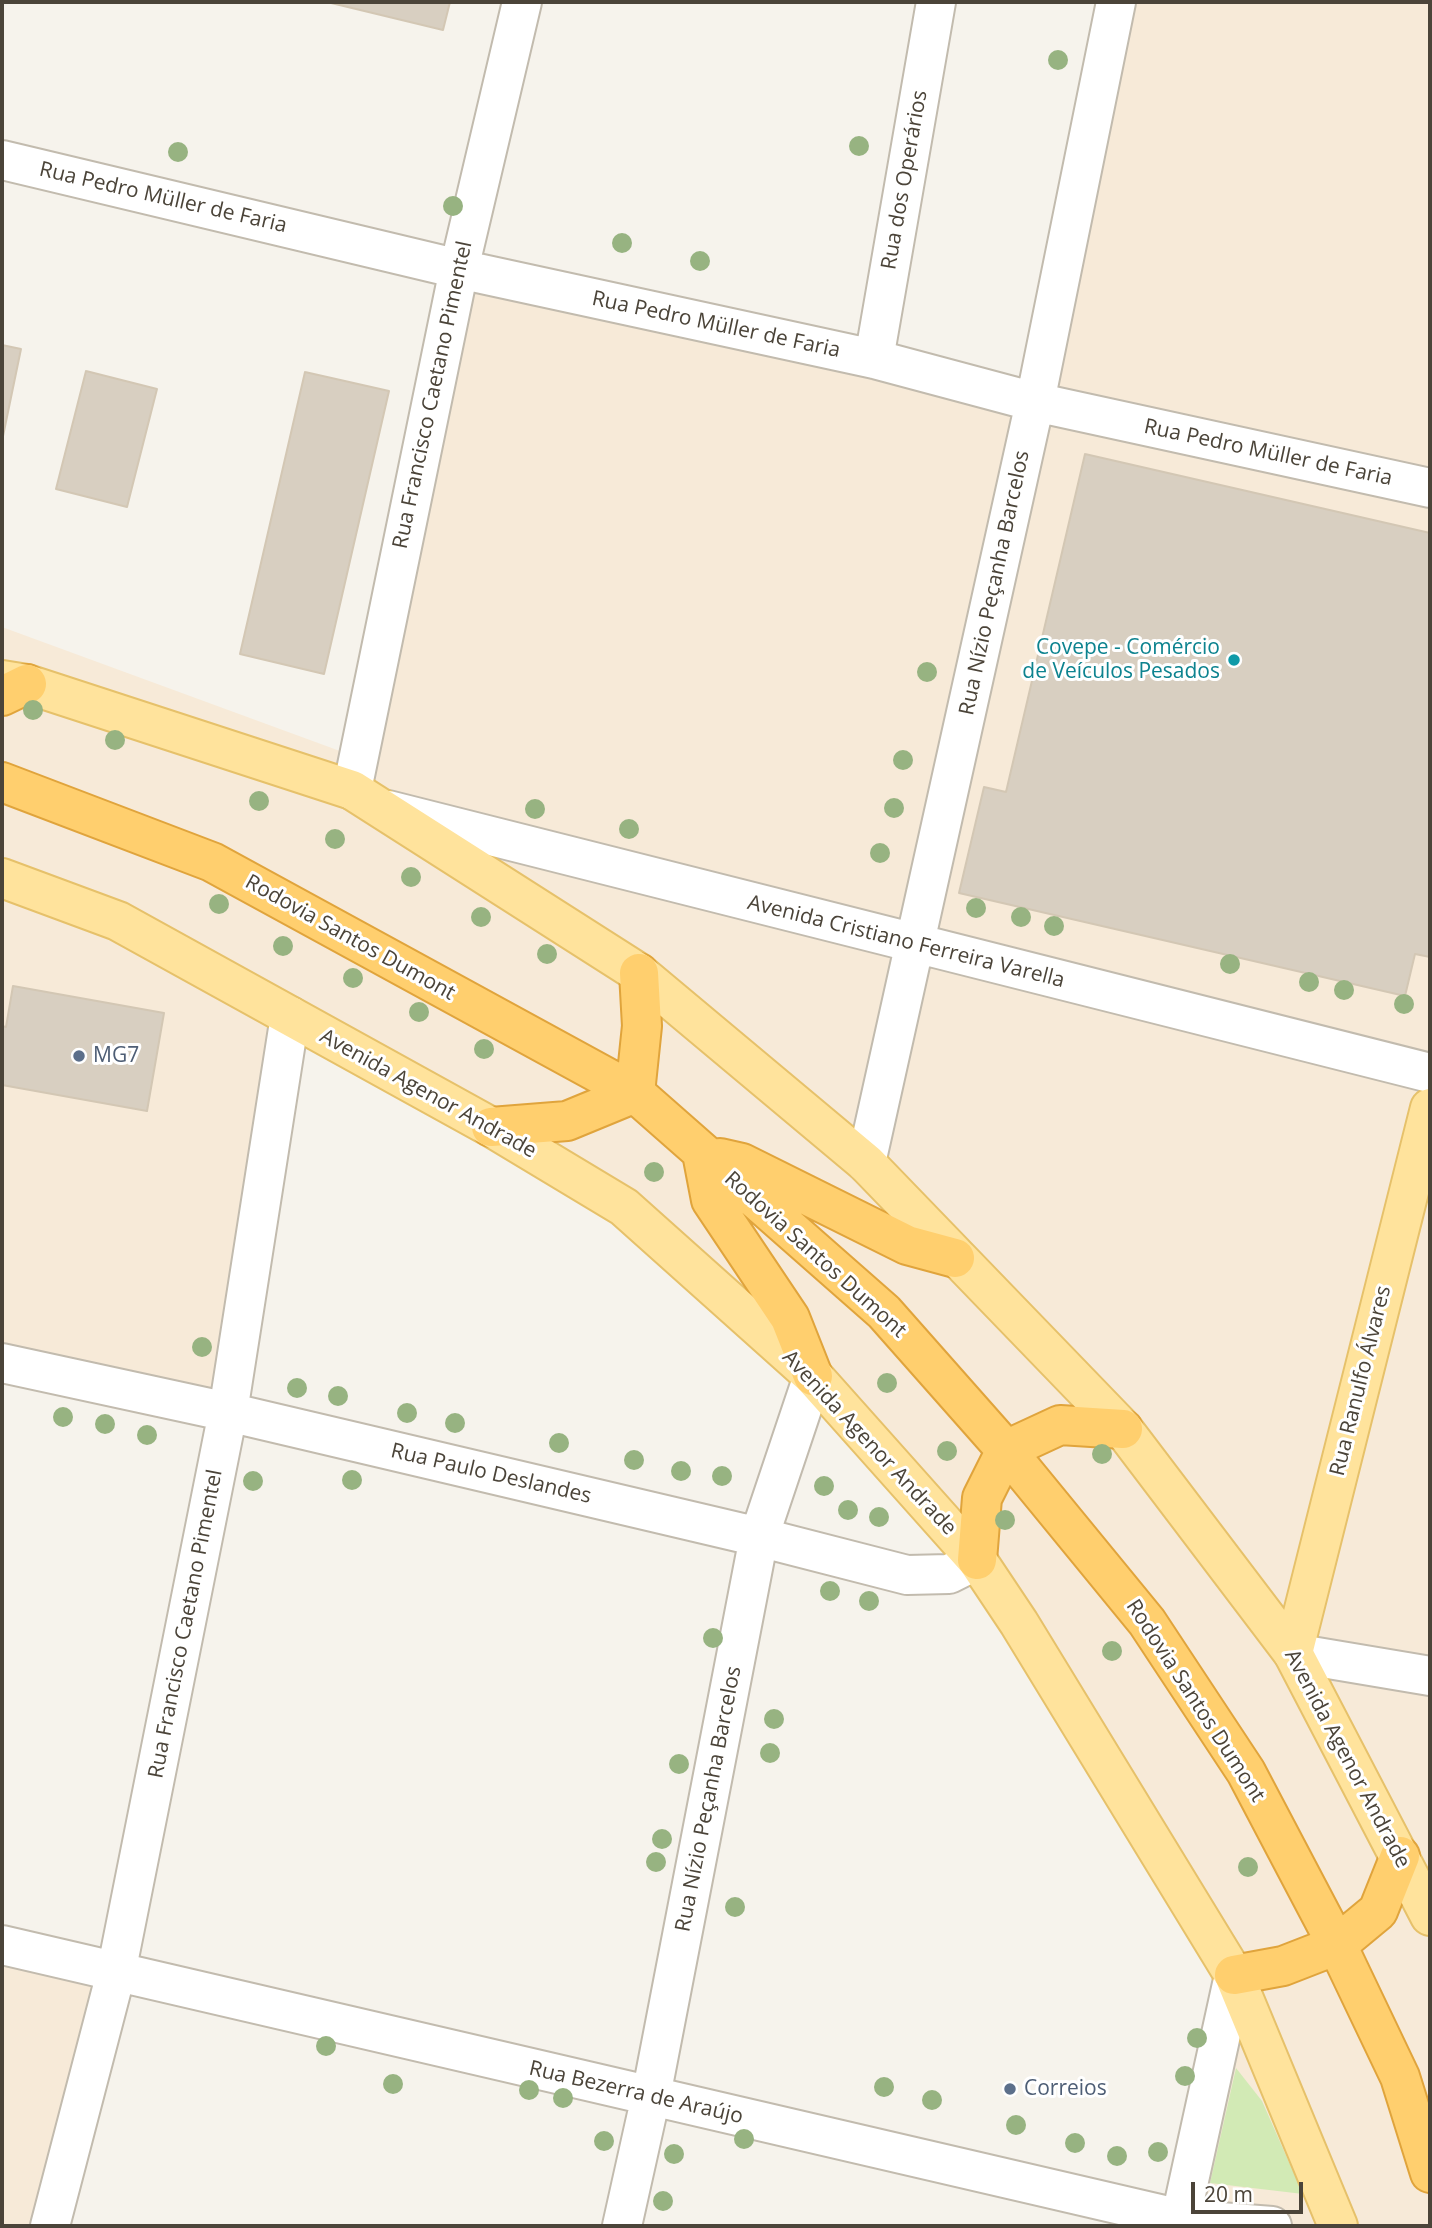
<!DOCTYPE html>
<html>
<head>
<meta charset="utf-8">
<style>
  body { margin:0 }
  #map { position:relative; width:1432px; height:2228px; overflow:hidden; background:#f6f3ec; font-family:"Open Sans",sans-serif }
  canvas { display:block }
  .frame { position:absolute; inset:0; border:4px solid #4b4439; pointer-events:none }
  .scale { position:absolute; left:1191px; top:2182px; width:112px; height:32px; box-sizing:border-box; border:4px solid #4b4439; border-top:0; padding-left:9px; font-size:21px; line-height:24px; white-space:nowrap; color:#4b4439; -webkit-text-stroke:5px #fff; paint-order:stroke }
</style>
</head>
<body>
<div id="map">
<canvas width="1432" height="2228"></canvas>
<div class="frame"></div>
<div class="scale">20 m</div>
</div>
<script>
const context = document.querySelector('canvas').getContext('2d');
context.lineJoin = 'round';
function fillPath(path, color) { context.fillStyle = color; context.fill(path, 'evenodd'); }
const poly = rows => new Path2D(rows.map(r => 'M' + r).join(''));
function strokePath(path, color, width, dash) { context.strokeStyle = color; context.lineWidth = width; context.lineCap = dash ? 'butt' : 'round'; context.setLineDash(dash || []); context.stroke(path); }
function label(font, color, halo, rows, align = 'center') {
  context.font = font + ' "Open Sans",sans-serif'; context.lineWidth = 6; context.setLineDash([]); context.textBaseline = 'middle'; context.strokeStyle = halo; context.fillStyle = color; for (const [text, x, y, turn = 0] of rows) {
    context.save(); context.translate(x, y); context.rotate((+turn || 0) * Math.PI / 180); context.textAlign = isNaN(turn) ? turn : align; if (halo) context.strokeText(text, 0, 0); context.fillText(text, 0, 0); context.restore();
  }
}
fillPath(poly([
  [1117,2,1430,2,1430,2226,1179,2226,1233,1975,976,1563,623,1206,289,1017,227,1412,2,1364,2,627,359,758,459,269,1035,402],
  [2,1946,114,1974,49,2226,2,2226]
]), '#f7ead8');
fillPath(poly([
  [1236,2068,1262,2101,1303,2194,1210,2183]
]), '#d2eab5');
const building = poly([
  [327,2,450,2,443,30,327,2],
  [2,345,21,349,2,441,2,345],
  [86,371,157,389,127,507,56,489,86,371],
  [305,372,389,391,324,674,240,654,305,372],
  [1085,454,1430,533,1430,957,1415,954,1405,996,959,893,984,787,1006,792,1085,454],
  [13,986,164,1013,147,1111,2,1085,2,1026,6,1027,13,986]
]);
fillPath(building, '#d8cfc1');
strokePath(building, '#d3c7b4', 2);
const minor = poly([
  [2,160,459,269,874,359,1035,402,1430,488],
  [874,359,936,2],
  [352,790,459,269,522,2],
  [388,810,1430,1073],
  [866,1163,1035,402,1116,2],
  [2,1363,228,1412,759,1537,907,1575,949,1574,977,1560],
  [1293,1653,1430,1676],
  [2,1945,1181,2219,1272,2226],
  [50,2226,116,1973,228,1412,290,1016],
  [622,2226,651,2096,759,1537,813,1376],
  [1179,2226,1234,1975]
]);
const major = poly([
  [2,680,27,684,352,790,639,973,866,1163,1123,1429,1293,1653,1430,1916],
  [2,878,118,921,491,1127,624,1207,813,1376,977,1560,1019,1623,1234,1975,1338,2226],
  [1293,1653,1430,1108]
]);
const highway = poly([
  [2,696,27,684],
  [2,782,212,862,635,1093,884,1312,1006,1450,1147,1622,1246,1772,1337,1945,1400,2077,1430,2173],
  [635,1093,642,1026,639,973],
  [491,1127,567,1121,635,1093],
  [702,1153,711,1200,790,1318,813,1376],
  [720,1158,742,1163,907,1245,955,1258],
  [977,1560,982,1498,1006,1450,1060,1425,1123,1429],
  [1234,1975,1283,1966,1337,1945,1378,1911,1400,1856]
]);
strokePath(minor, '#c2bbae', 42);
strokePath(major, '#e6c16a', 42);
strokePath(highway, '#e0a43c', 42);
strokePath(minor, '#fff', 38);
strokePath(major, '#ffe39c', 38);
strokePath(highway, '#ffcf6e', 38);
context.fillStyle = '#97b381';
for (const [x, y] of [
  [1058,60],
  [859,146],
  [178,152],
  [453,206],
  [622,243],
  [700,261],
  [927,672],
  [33,710],
  [115,740],
  [903,760],
  [259,801],
  [894,808],
  [535,809],
  [629,829],
  [335,839],
  [880,853],
  [411,877],
  [219,904],
  [976,908],
  [481,917],
  [1021,917],
  [1054,926],
  [283,946],
  [547,954],
  [1230,964],
  [353,978],
  [1309,982],
  [1344,990],
  [1404,1004],
  [419,1012],
  [484,1049],
  [654,1172],
  [202,1347],
  [887,1383],
  [297,1388],
  [338,1396],
  [407,1413],
  [63,1417],
  [455,1423],
  [105,1424],
  [147,1435],
  [559,1443],
  [947,1451],
  [1102,1454],
  [634,1460],
  [681,1471],
  [722,1476],
  [352,1480],
  [253,1481],
  [824,1486],
  [848,1510],
  [879,1517],
  [1005,1520],
  [830,1591],
  [869,1601],
  [713,1638],
  [1112,1651],
  [774,1719],
  [770,1753],
  [679,1764],
  [662,1839],
  [656,1862],
  [1248,1867],
  [735,1907],
  [1197,2038],
  [326,2046],
  [1185,2076],
  [393,2084],
  [884,2087],
  [529,2090],
  [563,2098],
  [932,2100],
  [1016,2125],
  [744,2139],
  [604,2141],
  [1075,2143],
  [1158,2152],
  [674,2154],
  [1117,2156],
  [663,2201]
]) { context.beginPath(); context.arc(x, y, 10, 0, 2 * Math.PI); context.fill(); }
for (const [x, y, r, color] of [
  [1234,660,7,"#0f9aa8"],
  [79,1056,7,"#5c6f8a"],
  [1010,2089,7,"#5c6f8a"]
]) { const dot = new Path2D(); dot.arc(x, y, r, 0, 2 * Math.PI); context.fillStyle = color; context.fill(dot); strokePath(dot, '#fff', 2.5); }
label('21px', '#4b4439', '#fff', [
  ["Rua dos Operários",905,180,-80],
  ["Rua Pedro Müller de Faria",163,198,13],
  ["Rua Pedro Müller de Faria",716,325,12],
  ["Rua Francisco Caetano Pimentel",433,395,-78],
  ["Rua Pedro Müller de Faria",1268,453,12],
  ["Rua Nízio Peçanha Barcelos",995,583,-78],
  ["Rodovia Santos Dumont",350,938,29],
  ["Avenida Cristiano Ferreira Varella",906,942,14],
  ["Avenida Agenor Andrade",428,1094,29],
  ["Rodovia Santos Dumont",815,1255,42],
  ["Rua Ranulfo Álvares",1361,1381,-76],
  ["Avenida Agenor Andrade",869,1443,47],
  ["Rua Paulo Deslandes",491,1474,13],
  ["Rua Francisco Caetano Pimentel",186,1624,-79],
  ["Rodovia Santos Dumont",1195,1701,57],
  ["Avenida Agenor Andrade",1347,1759,62],
  ["Rua Nízio Peçanha Barcelos",709,1799,-79],
  ["Rua Bezerra de Araújo",636,2093,13]
]);
label('21px', '#0d838f', '#fff', [
  ["Covepe - Comércio",1220,648],
  ["de Veículos Pesados",1220,672]
], 'right');
label('21px', '#4e5e75', '#fff', [
  ["MG7",93,1056],
  ["Correios",1024,2089]
], 'left');
</script>
</body>
</html>
